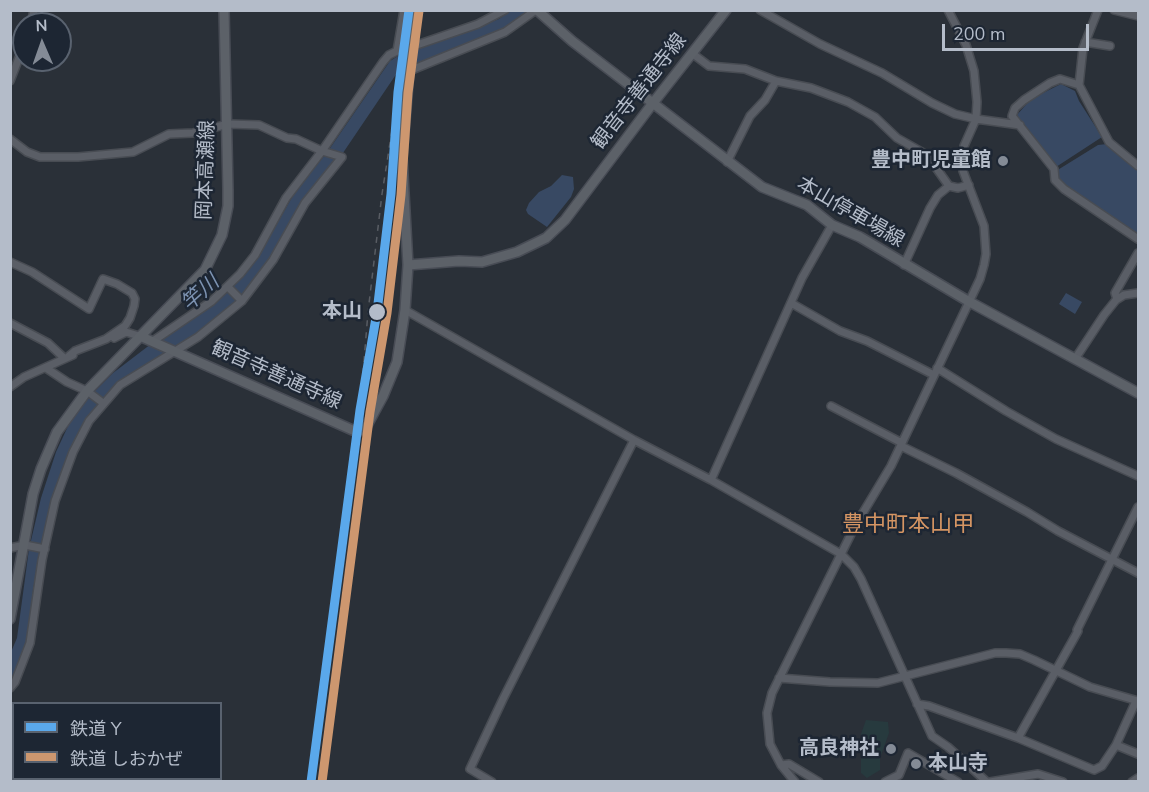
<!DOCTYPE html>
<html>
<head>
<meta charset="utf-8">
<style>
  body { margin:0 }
  #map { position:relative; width:1149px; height:792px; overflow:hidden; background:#2a3038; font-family:"Nunito Sans","Noto Sans JP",sans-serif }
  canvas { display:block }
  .frame { position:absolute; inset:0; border:12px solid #b4bcc9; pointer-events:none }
  .legend { position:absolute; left:12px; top:702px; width:210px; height:78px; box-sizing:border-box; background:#1d2633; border:2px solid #59626f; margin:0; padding:8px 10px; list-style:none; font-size:18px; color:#b4bcc9 }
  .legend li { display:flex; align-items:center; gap:12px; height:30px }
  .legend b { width:30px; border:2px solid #59626f }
  .north { position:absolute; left:12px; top:12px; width:60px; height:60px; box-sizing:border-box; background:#1d2633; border:2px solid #59626f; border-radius:50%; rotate:358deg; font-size:16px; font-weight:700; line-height:24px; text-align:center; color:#b4bcc9 }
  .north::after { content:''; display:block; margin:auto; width:21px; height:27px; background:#848b96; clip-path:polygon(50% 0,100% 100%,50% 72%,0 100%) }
  .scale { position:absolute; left:942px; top:24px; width:147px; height:27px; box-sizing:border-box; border:3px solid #b4bcc9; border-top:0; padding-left:8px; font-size:18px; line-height:21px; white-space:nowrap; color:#b4bcc9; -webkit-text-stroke:4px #1d2633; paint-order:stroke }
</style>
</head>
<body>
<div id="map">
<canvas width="1149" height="792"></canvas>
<div class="frame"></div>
<ul class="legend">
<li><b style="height:8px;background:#5aa8eb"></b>鉄道 Y</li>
<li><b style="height:8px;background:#cd976f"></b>鉄道 しおかぜ</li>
</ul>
<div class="north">N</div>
<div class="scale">200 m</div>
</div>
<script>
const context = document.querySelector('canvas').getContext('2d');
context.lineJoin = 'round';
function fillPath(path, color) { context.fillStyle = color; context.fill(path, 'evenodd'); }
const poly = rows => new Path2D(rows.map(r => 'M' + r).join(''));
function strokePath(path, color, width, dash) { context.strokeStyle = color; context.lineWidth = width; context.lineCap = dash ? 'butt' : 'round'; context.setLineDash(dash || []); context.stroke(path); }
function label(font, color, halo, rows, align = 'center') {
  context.font = font + ' "Nunito Sans","Noto Sans JP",sans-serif'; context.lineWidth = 5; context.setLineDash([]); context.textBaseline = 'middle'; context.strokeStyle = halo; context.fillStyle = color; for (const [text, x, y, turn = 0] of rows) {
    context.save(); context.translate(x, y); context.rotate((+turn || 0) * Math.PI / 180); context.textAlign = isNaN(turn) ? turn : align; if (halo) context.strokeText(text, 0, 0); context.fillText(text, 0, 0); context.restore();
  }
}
fillPath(poly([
  [866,720,888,722,889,733,880,758,880,770,867,778,861,773,861,759,868,752,861,744,861,734]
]), '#273a3e');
fillPath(poly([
  [510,11,532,11,503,30,397,73,276,252,239,301,204,329,120,383,88,418,67,458,52,502,33,589,31,631,27,645,11,685,11,652,17,638,29,549,41,498,56,452,69,424,89,397,113,373,151,344,201,311,229,290,257,259,299,185,326,154,390,61,398,56,499,19],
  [1061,84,1075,91,1079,101,1102,137,1056,167,1016,116,1031,99],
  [1107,144,1138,169,1138,236,1075,195,1057,178,1056,171,1098,145],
  [562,175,573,177,574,189,571,197,547,227,528,214,526,210,529,203,539,192,551,186],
  [1066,293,1082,302,1075,314,1059,304]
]), '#384963');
const minor = poly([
  [760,10,820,44,882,73,932,103,955,114,976,119,1020,125],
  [1098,10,1083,48,1079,85,1109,142,1138,166],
  [1114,10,1138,16],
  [31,24,34,10],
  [1085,42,1110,46],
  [411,47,478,24,505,10],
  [693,54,709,66,745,69,776,81,811,88,848,102,875,117,897,138,927,155,949,186,958,188,969,185],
  [409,71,505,32,536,10],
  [10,81,24,45],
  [1079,85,1060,79,1050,83,1024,100,1015,108,1012,116,1054,169,1055,180,1064,189,1138,239],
  [10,139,27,152,40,157,78,157,133,152,169,134,193,133,228,124,259,125,287,138,296,139,322,151,342,157,305,203,273,260,242,301,198,337,120,385,89,421,73,452,55,501,42,560,30,643,15,682,10,688],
  [727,162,750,116,765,100,776,81],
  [10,262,32,272,89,309,103,279,117,284,132,293,135,299,134,306,130,318,125,326,106,339,75,351,69,356],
  [904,265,930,208,938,195,949,186],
  [228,287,242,301],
  [1117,299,1115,293,1138,253],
  [791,303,840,331,867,341,934,375],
  [405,310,634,440,711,480,841,554,854,567,861,579,932,736,948,747,987,782],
  [10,323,48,343,64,358],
  [114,338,126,332,142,337],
  [153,341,212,301,240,274,255,255,286,198,322,151,383,62,389,55,397,51,404,10],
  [1075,359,1104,315,1116,300,1124,295,1138,293],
  [46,368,67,382,87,391,103,403],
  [937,368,1006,411,1056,439,1138,476],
  [10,387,24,377,73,355],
  [831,406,902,443],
  [901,446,956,473,1027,512,1058,531,1138,573],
  [711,480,802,278,832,225],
  [10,548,25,545,45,549],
  [1077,630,1138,507],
  [779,678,830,682,878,683,995,653,1006,653,1020,654,1034,660,1090,687,1138,701],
  [917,704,929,706,1018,738,1094,770,1102,766,1116,745,1136,701],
  [1018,738,1078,631],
  [1116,745,1138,754],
  [781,765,789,764,819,782],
  [492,782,470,769,503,699,634,440],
  [795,782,781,765,770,744,767,713,772,693,855,526,891,466,980,279,984,265,986,254,984,226,963,171,962,162,964,146,976,119,977,102,974,71,966,45,948,10],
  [885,782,899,775,908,753,958,782],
  [990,782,1038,774,1063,782],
  [1132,782,1138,778]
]);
const major = poly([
  [537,10,572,41,762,187,807,205,832,225,860,237,968,301,1138,393],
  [408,265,459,261,482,262,517,252,546,238,565,220,653,103,726,10],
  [142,337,357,432,365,429,383,396,397,362,405,310,408,265,402,157,411,47,417,10],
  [10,619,33,494,41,469,57,432,87,391,205,270,222,235,228,206,228,190,224,10]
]);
strokePath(minor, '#484c53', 10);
strokePath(major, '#484c55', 12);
strokePath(minor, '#5a5e66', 7);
strokePath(major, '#5c6168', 9);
strokePath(poly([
  [360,410,368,312,382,194,398,92]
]), '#595d64', 1.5, [6, 6]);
strokePath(poly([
  [311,782,360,410,377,312,391,194,398,92,409,10]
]), '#5aa8eb', 9);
strokePath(poly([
  [322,782,370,412,387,313,401,195,408,93,419,11]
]), '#cd976f', 9);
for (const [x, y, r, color] of [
  [1003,161,6,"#848b96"],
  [377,312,9,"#b4bcc9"],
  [891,749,6,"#848b96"],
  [916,764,6,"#848b96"]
]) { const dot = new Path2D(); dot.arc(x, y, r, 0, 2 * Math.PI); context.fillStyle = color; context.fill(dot); strokePath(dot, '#1d2633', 2); }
label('20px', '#b4bcc9', '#1d2633', [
  ["観音寺善通寺線",640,92,-52],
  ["岡本高瀬線",207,170,-88],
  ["本山停車場線",850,213,30],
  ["観音寺善通寺線",276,376,24]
]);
label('bold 20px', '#b4bcc9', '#1d2633', [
  ["豊中町児童館",991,161],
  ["高良神社",879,749],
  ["本山寺",928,764,"left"]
], 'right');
label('bold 20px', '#b4bcc9', '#1d2633', [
  ["本山",362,312]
], 'right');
label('italic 21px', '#7c92b1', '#1d2633', [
  ["竿川",201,294,-42]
]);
label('22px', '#d59563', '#1d2633', [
  ["豊中町本山甲",908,526]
]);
</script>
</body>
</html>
